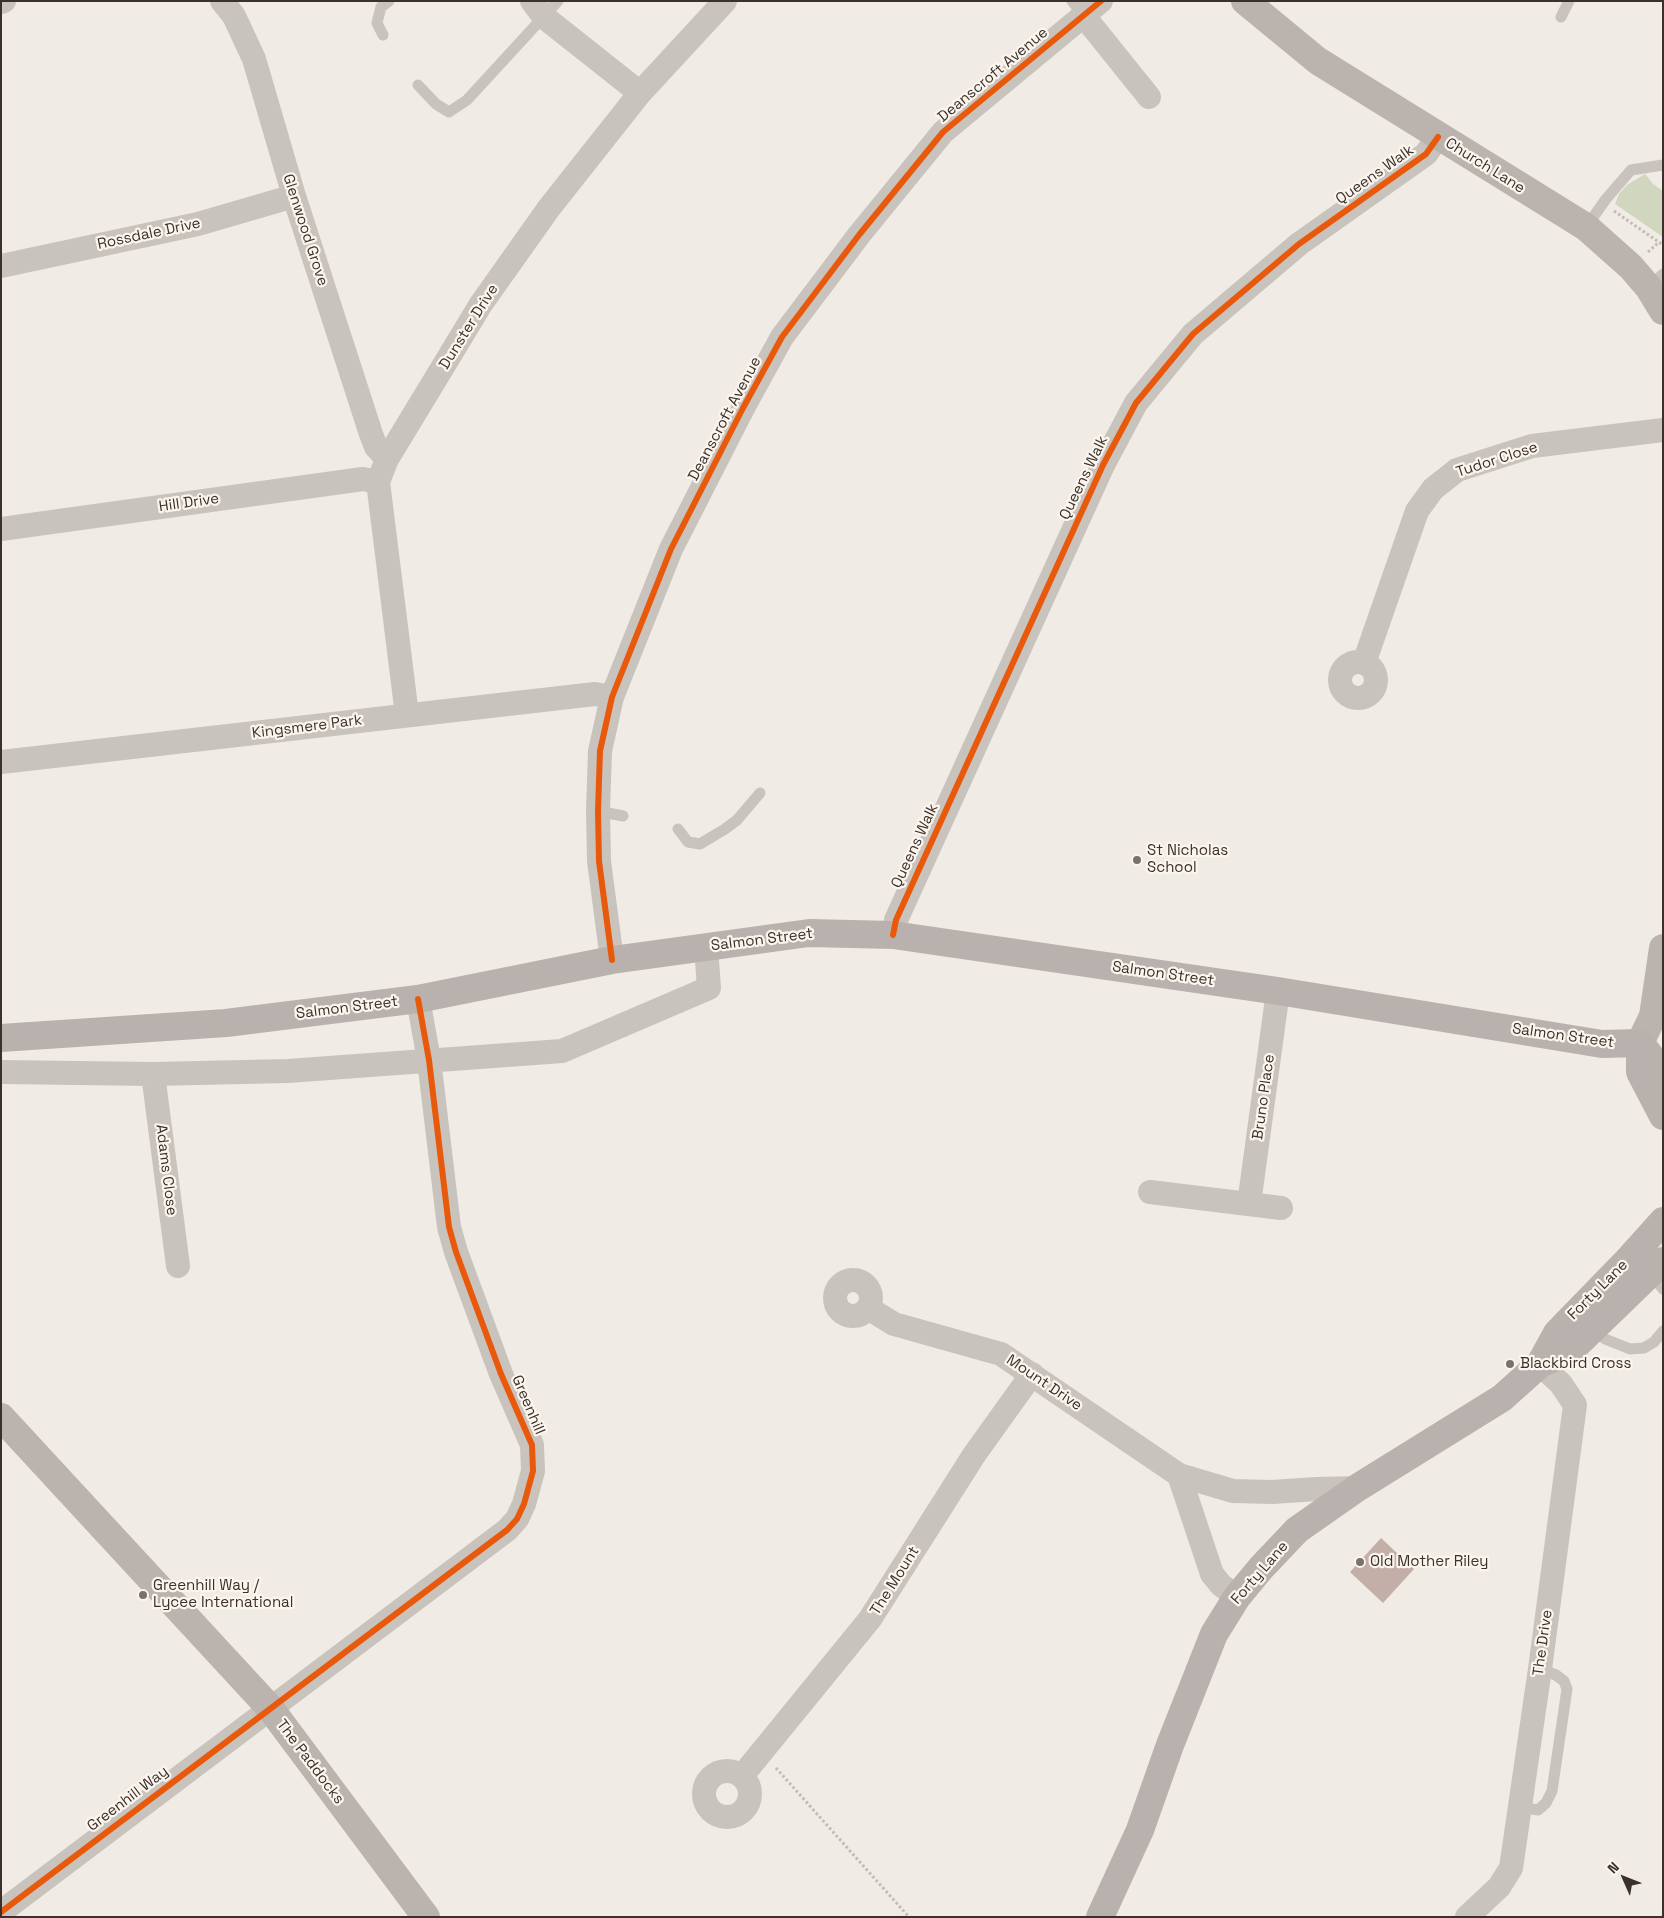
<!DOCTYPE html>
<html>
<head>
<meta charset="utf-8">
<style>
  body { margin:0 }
  #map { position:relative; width:1664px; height:1918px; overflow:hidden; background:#f0ebe5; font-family:"Space Grotesk",sans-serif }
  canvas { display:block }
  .frame { position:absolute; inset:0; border:2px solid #3b302b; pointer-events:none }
  .north { position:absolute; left:1599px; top:1853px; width:50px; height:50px; -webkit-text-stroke:4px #fbf5ee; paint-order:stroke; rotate:314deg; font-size:14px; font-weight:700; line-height:20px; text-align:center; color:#3b302b }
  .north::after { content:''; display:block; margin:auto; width:18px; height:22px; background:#3b302b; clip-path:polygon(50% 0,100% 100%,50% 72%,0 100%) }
</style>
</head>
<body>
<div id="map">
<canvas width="1664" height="1918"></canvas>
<div class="frame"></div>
<div class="north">N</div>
</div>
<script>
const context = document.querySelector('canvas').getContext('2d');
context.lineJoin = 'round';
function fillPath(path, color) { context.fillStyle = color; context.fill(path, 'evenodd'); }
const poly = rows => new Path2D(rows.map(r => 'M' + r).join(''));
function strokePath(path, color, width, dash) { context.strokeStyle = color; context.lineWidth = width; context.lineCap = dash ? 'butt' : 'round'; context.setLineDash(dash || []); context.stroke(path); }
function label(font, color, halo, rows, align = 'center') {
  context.font = font + ' "Space Grotesk",sans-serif'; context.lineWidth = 4.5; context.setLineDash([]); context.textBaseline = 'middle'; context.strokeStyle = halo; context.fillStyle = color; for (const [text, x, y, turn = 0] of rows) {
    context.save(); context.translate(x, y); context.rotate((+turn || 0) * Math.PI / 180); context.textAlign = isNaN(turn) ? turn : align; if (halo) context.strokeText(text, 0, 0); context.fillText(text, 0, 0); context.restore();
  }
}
fillPath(poly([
  [1645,174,1653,184,1663,191,1663,237,1615,204,1619,194,1627,185]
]), '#d1d6bf');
fillPath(poly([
  [1381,1538,1414,1569,1383,1603,1350,1572]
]), '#c3afa7');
strokePath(poly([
  [1614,211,1663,245],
  [1648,252,1658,243],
  [776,1768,909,1917]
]), '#c2bbb6', 3, [2.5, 2.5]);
strokePath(poly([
  [1072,1,1083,15],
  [1561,17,1569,1],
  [383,35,377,23,381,7,389,1],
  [418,85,436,104,449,112,467,100,558,1],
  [1586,227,1606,199,1631,170,1663,165],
  [1649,288,1663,274],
  [598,811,623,816],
  [678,829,688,842,700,844,725,829,737,820,760,793],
  [1650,1273,1663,1289],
  [1593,1328,1605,1339,1630,1349,1644,1348,1654,1342,1663,1331],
  [1520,1807,1538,1810,1546,1803,1552,1791,1567,1689,1564,1681,1556,1675,1540,1669]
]), '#c9c3be', 11);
strokePath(poly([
  [222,1,234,16,254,59,294,196,371,434,376,447,387,459],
  [532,1,544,17,640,93],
  [1,2,4,1],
  [1083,15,1149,97],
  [1,266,198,224,294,196],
  [1,529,363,479,378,482],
  '1340 680a18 18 0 1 1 36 0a18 18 0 1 1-36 0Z',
  [1364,663,1417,511,1433,489,1457,470,1532,446,1663,430],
  [407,715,378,482,387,459,481,304,549,208,640,93,725,1],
  [1,762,595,694,612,697],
  [893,935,896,920,1103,465,1136,403,1193,334,1299,244,1426,154,1438,137],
  [612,960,599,861,598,811,600,751,612,697,671,549,743,408,782,337,859,235,943,132,1101,1],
  [1,1072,153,1074,288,1071,562,1051,709,988,706,947],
  [153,1074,178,1266],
  [1150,1192,1281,1208],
  [1249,1204,1278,991],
  '835 1298a18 18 0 1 1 36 0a18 18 0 1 1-36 0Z',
  [868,1308,894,1324,1001,1354,1179,1475,1233,1491,1272,1492,1317,1489,1357,1488],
  [1179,1475,1212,1574,1221,1585,1237,1597],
  '704 1794a23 23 0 1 1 46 0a23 23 0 1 1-46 0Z',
  [742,1776,870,1619,974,1455,1032,1374],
  [1,1912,507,1530,517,1519,524,1504,533,1471,532,1445,501,1374,456,1252,449,1227,429,1060,418,999],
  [1467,1917,1499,1887,1511,1868,1540,1669,1575,1405,1561,1384,1540,1364]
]), '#c9c3be', 24);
strokePath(poly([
  [1245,1,1318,61,1586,227,1631,267,1649,288,1663,311],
  [1640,1043,1653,1016,1663,948],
  [1,1417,270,1708,426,1917]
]), '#bab3ae', 28);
strokePath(poly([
  [1,1038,226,1023,418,999,612,960,809,933,893,935,1278,991,1602,1044,1640,1043],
  [1640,1043,1640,1072,1663,1116],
  [1640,1043,1663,1072],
  [1540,1364,1557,1333,1628,1260,1663,1221],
  [1100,1917,1140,1830,1170,1745,1214,1634,1237,1597,1261,1568,1297,1530,1357,1488,1502,1398,1540,1364,1570,1351,1663,1261]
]), '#b8b1ad', 28);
strokePath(poly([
  [893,935,896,920,1103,465,1136,403,1193,334,1299,244,1426,154,1438,137],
  [612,960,599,861,598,811,600,751,612,697,671,549,743,408,782,337,859,235,943,132,1101,1],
  [1,1912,507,1530,517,1519,524,1504,533,1471,532,1445,501,1374,456,1252,449,1227,429,1060,418,999]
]), '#e8590c', 6);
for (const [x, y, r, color] of [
  [1137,860,5,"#7a716c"],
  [1510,1364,5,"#7a716c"],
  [1360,1562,5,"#7a716c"],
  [143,1595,5,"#7a716c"]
]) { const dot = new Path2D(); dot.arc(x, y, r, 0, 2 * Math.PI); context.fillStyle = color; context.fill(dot); strokePath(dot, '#fbf5ee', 2); }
label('15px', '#3b302b', '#fbf5ee', [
  ["Deanscroft Avenue",993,75,-40],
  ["Church Lane",1485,166,32],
  ["Queens Walk",1375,175,-35],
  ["Glenwood Grove",305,230,72],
  ["Rossdale Drive",149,234,-12],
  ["Dunster Drive",469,327,-58],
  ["Deanscroft Avenue",725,419,-62],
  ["Tudor Close",1497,460,-18],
  ["Queens Walk",1084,478,-64],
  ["Hill Drive",189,503,-8],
  ["Kingsmere Park",307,727,-7],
  ["Queens Walk",915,846,-65],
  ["Salmon Street",762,940,-7],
  ["Salmon Street",1163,974,8],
  ["Salmon Street",347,1008,-7],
  ["Salmon Street",1563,1036,8],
  ["Bruno Place",1264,1097,-82],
  ["Adams Close",166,1170,83],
  ["Forty Lane",1598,1290,-45],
  ["Mount Drive",1044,1383,34],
  ["Greenhill",528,1405,67],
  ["Forty Lane",1260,1573,-49],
  ["The Mount",895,1581,-58],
  ["The Drive",1543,1643,-82],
  ["The Paddocks",310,1762,53],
  ["Greenhill Way",128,1799,-37]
]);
label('15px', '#3b302b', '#fbf5ee', [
  ["St Nicholas",1147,851],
  ["School",1147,868],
  ["Blackbird Cross",1520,1364],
  ["Old Mother Riley",1370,1562],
  ["Greenhill Way /",153,1586],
  ["Lycee International",153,1603]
], 'left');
</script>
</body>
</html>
